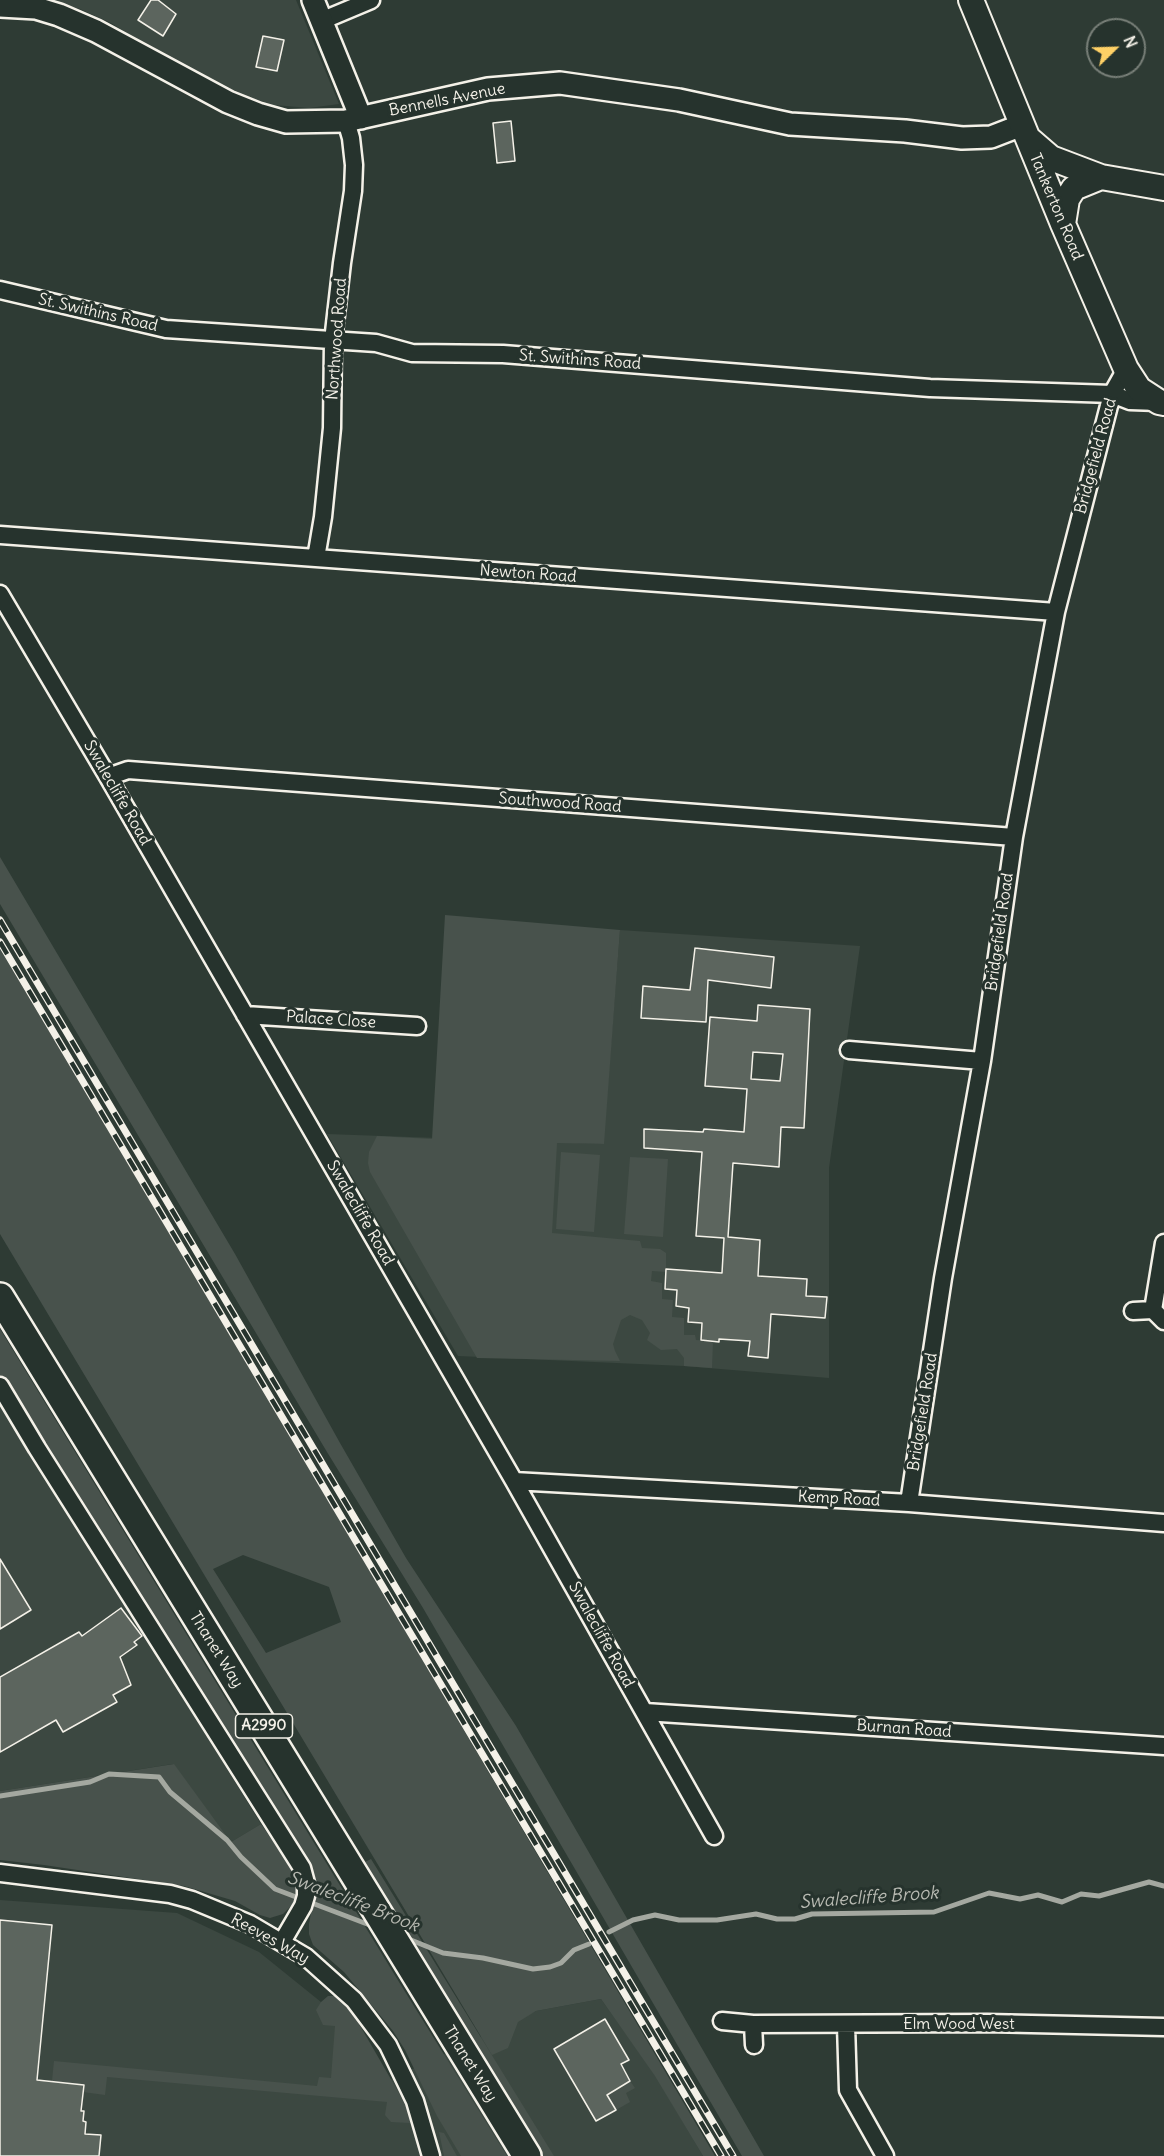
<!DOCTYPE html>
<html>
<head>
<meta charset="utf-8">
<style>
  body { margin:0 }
  #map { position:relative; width:1164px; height:2156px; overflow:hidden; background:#2e3b34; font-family:Delius,sans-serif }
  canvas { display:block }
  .north { position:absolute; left:1086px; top:18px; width:60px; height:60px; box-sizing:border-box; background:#26332d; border:2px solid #787f78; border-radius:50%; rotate:67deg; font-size:16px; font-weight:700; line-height:24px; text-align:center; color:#f4f1e8 }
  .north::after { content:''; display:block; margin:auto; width:21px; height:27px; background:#ffd166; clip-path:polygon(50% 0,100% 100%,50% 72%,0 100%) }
</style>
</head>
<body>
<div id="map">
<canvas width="1164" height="2156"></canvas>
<div class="north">N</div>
</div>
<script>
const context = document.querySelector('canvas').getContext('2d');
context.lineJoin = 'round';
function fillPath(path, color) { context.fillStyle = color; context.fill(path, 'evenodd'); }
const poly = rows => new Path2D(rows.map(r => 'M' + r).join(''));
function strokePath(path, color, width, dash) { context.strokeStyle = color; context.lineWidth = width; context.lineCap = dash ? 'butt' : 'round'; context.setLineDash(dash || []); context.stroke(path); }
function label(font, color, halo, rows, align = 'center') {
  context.font = font + ' Delius,sans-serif'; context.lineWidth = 6; context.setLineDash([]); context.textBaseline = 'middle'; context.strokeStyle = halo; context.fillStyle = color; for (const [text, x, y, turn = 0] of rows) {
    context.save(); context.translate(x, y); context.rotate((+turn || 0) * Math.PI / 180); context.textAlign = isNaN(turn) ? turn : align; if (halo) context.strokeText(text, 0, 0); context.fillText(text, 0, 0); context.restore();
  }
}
fillPath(poly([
  [49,0,296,0,339,104,309,108,274,105,244,96,187,70,111,23,80,9],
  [620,930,860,946,829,1168,829,1378,684,1366,458,1356,327,1134,603,1144],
  [0,1401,261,1824,231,1842,173,1764,0,1791],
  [0,1900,177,1913,259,1952,321,2002,385,2082,536,2011,601,1999,656,2076,703,2156,0,2156]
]), '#3c4841');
fillPath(poly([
  [0,857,235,1254,340,1443,406,1558,516,1726,764,2156,742,2156,423,1608,327,1452,0,904],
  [445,915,620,930,604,1144,557,1143,552,1233,640,1241,642,1248,660,1249,666,1253,666,1272,652,1271,651,1281,662,1283,662,1299,673,1300,672,1317,684,1318,684,1335,695,1335,696,1340,713,1341,712,1368,684,1366,684,1358,677,1349,661,1350,647,1340,650,1333,642,1320,630,1315,621,1320,613,1344,615,1351,620,1361,477,1358,370,1172,368,1163,369,1152,377,1136,432,1139],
  [0,949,311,1471,715,2156,703,2156,655,2076,601,1999,536,2011,518,2022,508,2048,492,2055,0,1234],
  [243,1555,329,1587,341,1622,266,1653,213,1569],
  [561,1152,600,1155,594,1232,556,1229],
  [630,1157,668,1159,663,1237,624,1234],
  [0,1329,399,1982,507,2156,461,2156,437,2116,405,2050,393,2031,344,1972,313,1945,309,1934,309,1924,311,1913,315,1903,316,1880,0,1377],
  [174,1764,231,1842,261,1824,299,1879,299,1889,292,1905,283,1914,270,1918,260,1915,235,1901,184,1886,44,1865,0,1860,0,1791],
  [371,1859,554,2156,539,2156,478,2057,365,1862],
  [328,1996,337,1996,355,2017,407,2107,410,2123,391,2122,385,2115,387,2102,107,2077,105,2095,83,2092,84,2085,52,2081,54,2061,317,2086,319,2077,331,2078,335,2026,323,2025,316,2010,321,2002],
  [630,2081,635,2088,626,2093,630,2102,616,2110,607,2095],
  [439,2132,444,2133,457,2156,444,2156]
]), '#48524c');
strokePath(poly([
  [0,1796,90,1782,109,1774,159,1777,170,1792,227,1840,241,1857,275,1889,375,1927],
  [609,1932,633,1920,655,1915,679,1920,717,1920,756,1914,777,1919,795,1919,812,1914,934,1912,989,1893,1020,1899,1038,1895,1062,1902,1081,1894,1099,1896,1149,1882,1164,1886],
  [406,1938,443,1953,483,1958,533,1969,550,1967,561,1963,574,1950,589,1944]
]), '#a4a8a0', 5);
const building = poly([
  [151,0,158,0,176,14,163,36,138,20,151,0],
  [263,36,284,40,277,71,256,67,263,36],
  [511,121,515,161,497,163,493,123,511,121],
  [695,948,774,957,771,988,708,980,706,1022,641,1018,643,986,690,990,695,948],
  [758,1005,810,1009,804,1128,781,1127,779,1167,733,1163,728,1237,760,1240,758,1276,807,1279,806,1296,827,1297,825,1318,771,1314,768,1358,748,1356,750,1341,719,1339,719,1342,701,1340,702,1323,688,1322,689,1308,676,1306,677,1290,665,1289,666,1269,722,1273,724,1238,696,1236,702,1152,644,1148,644,1129,703,1132,704,1129,744,1132,747,1089,705,1086,710,1017,757,1021,758,1005],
  [753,1052,783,1054,780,1081,751,1079,753,1052],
  [0,1559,31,1610,0,1629,0,1559],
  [121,1608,142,1636,134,1642,137,1645,120,1657,131,1685,113,1695,117,1702,63,1732,56,1720,0,1752,0,1677,79,1632,82,1636,121,1608],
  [0,1920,52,1925,37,2080,84,2085,81,2111,84,2111,83,2121,86,2122,85,2134,101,2135,99,2156,0,2156,0,1920],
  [605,2019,629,2060,621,2064,630,2081,607,2095,616,2110,596,2121,554,2049,605,2019]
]);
fillPath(building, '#5c655e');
strokePath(building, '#f4f1e8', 1.5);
const minor = poly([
  [321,21,371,0],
  [0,290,166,329,376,343,412,353,503,354,930,388,1112,394,1130,401,1158,402],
  [0,535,1056,612],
  [316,558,323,517,332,428,333,341,342,263,353,191,354,165,351,138,346,121],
  [0,594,108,777,514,1481,714,1836],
  [108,777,128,770,1014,837],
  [245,1015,417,1026],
  [849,1050,982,1061],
  [1164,1243,1153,1310,1164,1321],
  [1133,1311,1153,1310],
  [0,1386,37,1448,302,1868,306,1883,306,1896,303,1906,282,1942],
  [514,1481,909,1503,1164,1523],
  [909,1503,943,1278,982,1061,1014,837,1056,612,1112,394,1126,369],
  [645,1712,1164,1746],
  [0,1873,170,1894,192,1900,250,1924,306,1957,354,2000,388,2045,415,2101,431,2156],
  [722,2021,753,2024,987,2023,1164,2027],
  [753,2024,754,2045],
  [846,2025,848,2090,885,2156]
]);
const tertiary = poly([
  [313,0,361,118],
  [0,6,36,8,59,15,96,31,228,102,258,114,286,122,346,121,488,89,560,83,679,100,790,124,905,131,962,138,991,137,1022,125]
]);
const secondary = poly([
  [971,0,1063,224,1126,369,1139,389,1159,402,1164,403],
  [1029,139,1051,158,1101,177,1164,188],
  [1063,224,1067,199,1074,188,1101,177]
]);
const primary = poly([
  [0,1297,527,2156]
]);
strokePath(minor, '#f4f1e8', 21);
strokePath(tertiary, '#f4f1e8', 26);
strokePath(secondary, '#f4f1e8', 28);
strokePath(primary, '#f4f1e8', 32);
strokePath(minor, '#26332d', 16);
strokePath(tertiary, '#26332d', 21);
strokePath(secondary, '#26332d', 24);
strokePath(primary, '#26332d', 27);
const rail = poly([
  [0,920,733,2156],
  [0,942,721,2156]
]);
strokePath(rail, '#f4f1e8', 7);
strokePath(rail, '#26332d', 4.5, [14]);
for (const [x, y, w] of [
  [264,1726,57]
]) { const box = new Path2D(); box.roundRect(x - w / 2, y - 12, w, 24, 4.5); context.fillStyle = '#26332d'; context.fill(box); strokePath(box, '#f4f1e8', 1.5); }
label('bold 15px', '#f4f1e8', null, [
  ["A2990",264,1726]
]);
label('16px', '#f4f1e8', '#26332d', [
  ["Bennells Avenue",447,100,-11],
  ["Tankerton Road",1056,207,67],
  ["St. Swithins Road",98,313,13],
  ["Northwood Road",337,339,-86],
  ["St. Swithins Road",580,360,4],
  ["Bridgefield Road",1096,456,-75],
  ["Newton Road",528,574,4],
  ["Swalecliffe Road",117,793,60],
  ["Southwood Road",560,803,4],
  ["Bridgefield Road",1000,932,-82],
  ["Palace Close",331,1020,4],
  ["Swalecliffe Road",360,1213,60],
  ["Bridgefield Road",923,1412,-81],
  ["Kemp Road",839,1499,3],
  ["Swalecliffe Road",601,1635,61],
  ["Thanet Way",216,1650,58],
  ["Burnan Road",904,1729,4],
  ["Reeves Way",270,1939,29],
  ["Elm Wood West",959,2024],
  ["Thanet Way",470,2064,58]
]);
label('italic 18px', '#b8bab2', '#26332d', [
  ["Swalecliffe Brook",869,1898,-4],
  ["Swalecliffe Brook",353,1902,21]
]);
</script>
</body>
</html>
